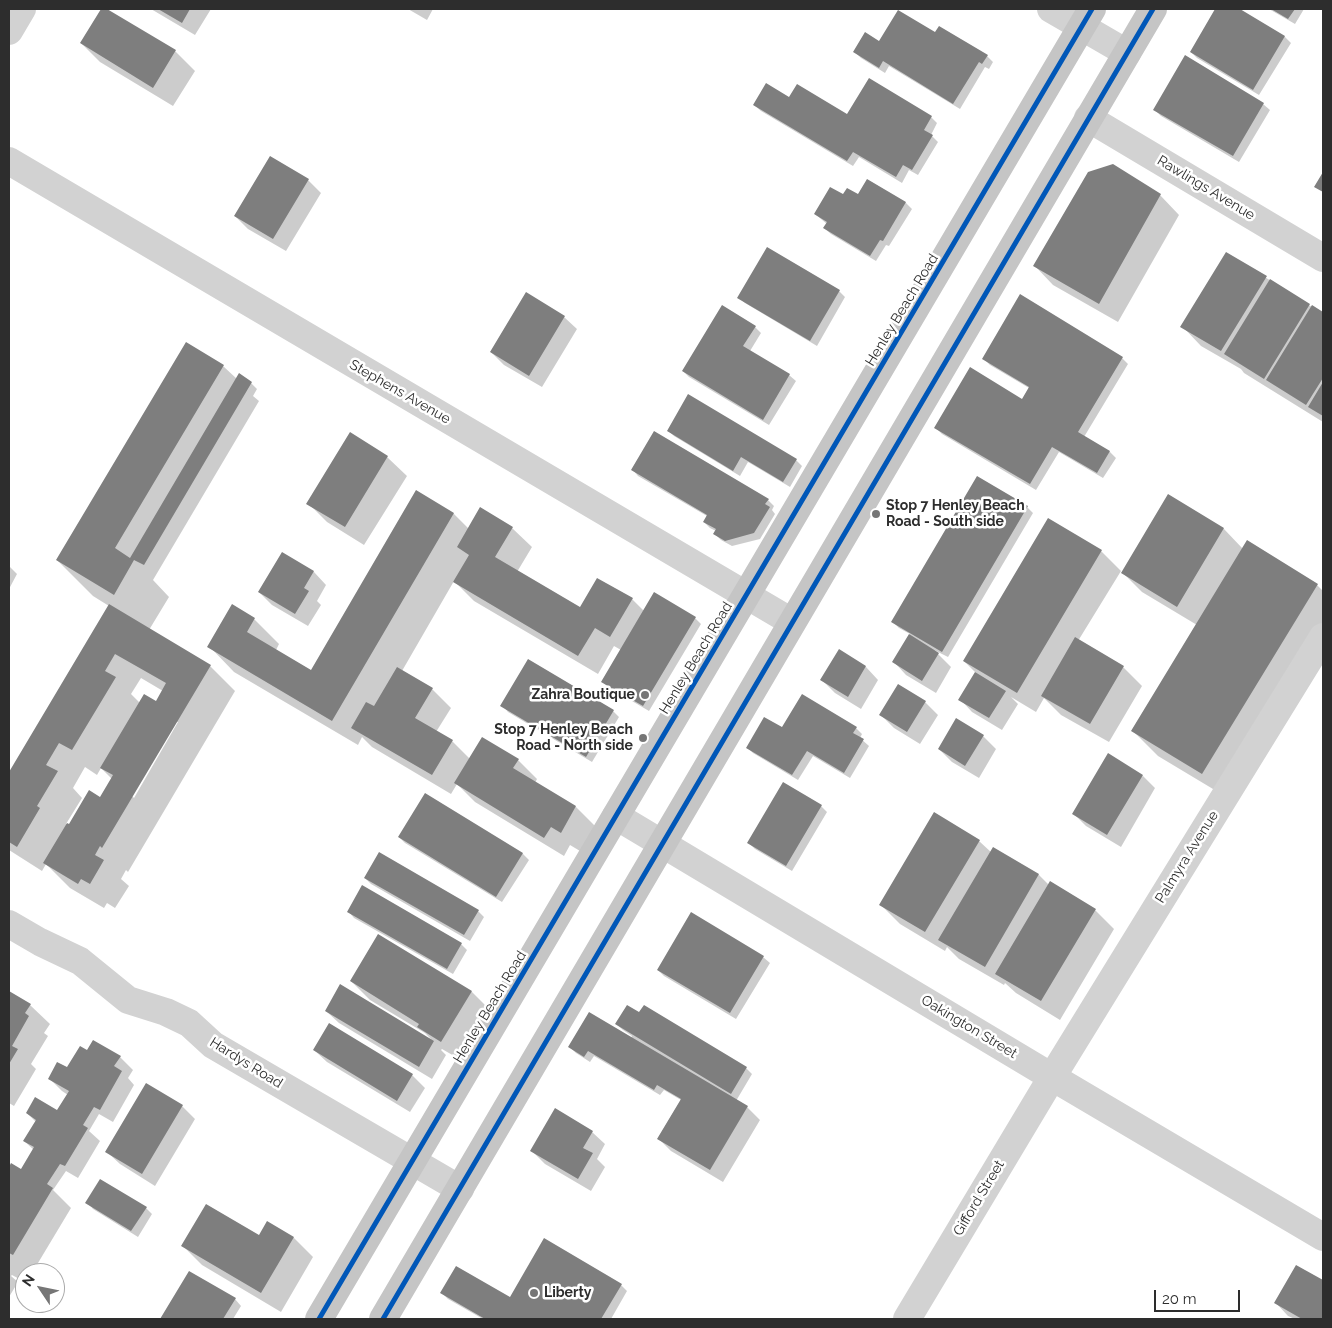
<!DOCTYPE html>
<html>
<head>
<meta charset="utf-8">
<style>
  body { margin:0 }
  #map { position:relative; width:1332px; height:1328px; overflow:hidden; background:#fff; font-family:Raleway,sans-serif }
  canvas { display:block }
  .frame { position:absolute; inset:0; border:10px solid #2d2d2d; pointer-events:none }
  .north { position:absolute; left:15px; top:1263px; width:50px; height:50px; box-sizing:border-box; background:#fff; border:1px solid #ababab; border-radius:50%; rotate:304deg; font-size:14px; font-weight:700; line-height:20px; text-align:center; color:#2d2d2d }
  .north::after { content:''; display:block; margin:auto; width:18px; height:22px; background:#767676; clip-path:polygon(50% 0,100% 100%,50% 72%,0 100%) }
  .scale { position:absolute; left:1154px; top:1290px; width:86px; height:22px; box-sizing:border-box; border:2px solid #2d2d2d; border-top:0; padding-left:6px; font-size:15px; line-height:18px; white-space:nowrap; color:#2d2d2d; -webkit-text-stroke:4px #fff; paint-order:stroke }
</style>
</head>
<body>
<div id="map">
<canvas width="1332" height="1328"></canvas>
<div class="frame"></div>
<div class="north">N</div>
<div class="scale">20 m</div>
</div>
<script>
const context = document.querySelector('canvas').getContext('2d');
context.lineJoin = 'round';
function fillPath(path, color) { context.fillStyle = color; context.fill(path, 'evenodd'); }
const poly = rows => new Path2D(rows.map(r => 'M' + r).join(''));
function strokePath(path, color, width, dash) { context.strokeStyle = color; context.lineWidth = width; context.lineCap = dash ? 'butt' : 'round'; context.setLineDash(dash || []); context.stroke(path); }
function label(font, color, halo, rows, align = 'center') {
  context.font = font + ' Raleway,sans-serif'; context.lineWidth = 5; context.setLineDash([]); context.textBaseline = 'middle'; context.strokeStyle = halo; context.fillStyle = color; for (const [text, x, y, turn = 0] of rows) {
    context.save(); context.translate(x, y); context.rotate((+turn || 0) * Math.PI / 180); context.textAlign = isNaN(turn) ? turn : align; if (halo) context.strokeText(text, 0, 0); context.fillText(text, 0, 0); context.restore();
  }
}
fillPath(poly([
  [102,9,105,9,175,51,195,71,173,106,100,62,81,43],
  [151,9,211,9,195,35],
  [408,9,433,9,427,20],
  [1217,9,1238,9,1285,37,1291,43,1259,95,1197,58,1191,52],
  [1269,9,1304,9,1295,24],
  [936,34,987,56,993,62,989,69,985,67,960,109,889,66,885,73,861,58,855,52,880,43],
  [869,80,931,117,937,123,931,135,938,142,918,175,909,170,902,183,859,157,853,166,761,111,754,105,790,99,848,116],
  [1263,104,1270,110,1239,162,1161,116,1155,110],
  [271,158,308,180,321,193,286,251,248,229,235,216],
  [868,180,906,203,912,209,889,246,886,245,876,261,831,234,824,228,827,224,815,214,843,196,859,196],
  [1160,195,1179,215,1118,322,1053,285,1034,265],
  [1227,253,1323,314,1323,422,1244,373,1241,369,1201,346,1182,326],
  [839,291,845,297,817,346,745,303,739,297],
  [564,317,577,329,542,387,504,365,491,352],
  [755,327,761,333,750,351,789,375,796,381,769,425,689,377,683,371],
  [1122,358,1128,364,1084,437,1110,452,1116,458,1103,478,1059,452,1036,490,942,434,936,428,1022,400,1029,388,990,365,984,359],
  [223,366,237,379,251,383,257,389,253,396,259,401,153,580,169,597,149,630,210,666,235,691,128,872,126,870,121,879,129,886,115,908,107,903,104,908,70,888,46,864,42,871,9,850,9,775,109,606,93,596,57,560],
  [141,678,163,691,156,703,140,703,131,694],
  [176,722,178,722,134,798,132,796],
  [85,767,97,775,101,768,112,779,101,798,69,826,66,824,82,798,73,788],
  [689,396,796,460,802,466,790,487,748,462,740,476,674,436,668,430],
  [654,433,768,500,774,506,772,510,775,514,760,539,732,546,721,540,715,534,716,531,710,528,704,522,707,516,638,476,632,469],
  [387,457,407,476,364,545,327,522,308,503],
  [417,492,454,514,469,529,512,528,532,547,517,572,580,609,632,599,644,611,695,618,701,624,649,711,608,687,602,681,621,650,614,646,598,674,474,601,454,581,402,671,432,689,451,708,436,732,452,741,470,759,518,760,537,779,535,783,576,807,595,826,580,851,570,845,564,856,475,802,457,784,451,794,372,747,362,737,358,745,234,672,209,646,254,619,279,644,276,650,312,671],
  [1169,496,1224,529,1243,549,1317,585,1323,591,1323,641,1228,798,1158,756,1132,730,1197,625,1142,592,1123,573],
  [1027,507,1033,513,948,657,934,650,951,667,936,693,906,675,894,662,910,634,899,628,893,622],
  [1049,520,1101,551,1121,571,1078,641,1123,667,1142,686,1109,742,1061,715,1044,698,1036,712,1011,697,1018,704,1002,730,972,712,960,699,976,673,964,661],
  [283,554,314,572,326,585,317,601,321,605,308,626,272,605,259,592],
  [9,566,17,574,9,589],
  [839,651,866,667,878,680,861,709,835,693,822,680],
  [925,702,938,715,920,744,894,728,881,715],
  [502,705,613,711,619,717,592,762,508,712],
  [856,728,862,734,860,738,869,746,850,778,813,756,798,780,753,753,747,747,782,729],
  [983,736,996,749,979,778,952,762,939,749],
  [1143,776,1155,788,1121,847,1086,826,1073,813],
  [426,795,523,854,529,860,502,902,405,843,399,837],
  [821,806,827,812,792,871,755,849,749,843],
  [979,841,992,853,994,849,1039,875,1049,885,1095,910,1114,929,1060,1020,1016,993,1005,983,1004,985,959,959,947,947,945,951,900,924,881,905],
  [365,878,478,911,484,917,470,941,371,884],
  [348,911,461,944,467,950,453,974,354,918],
  [763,957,770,963,736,1019,664,976,658,970],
  [351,981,472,992,491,1011,461,1060,442,1049,441,1050,446,1055,432,1079,339,1023,326,1011,431,1039,425,1033,370,1000],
  [9,992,30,1005,50,1024,44,1033,48,1036,31,1064,36,1069,14,1106,9,1103],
  [644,1007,746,1068,752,1074,736,1101,747,1107,760,1120,723,1182,671,1151,658,1138,681,1100,664,1090,660,1095,594,1056,590,1062,576,1053,570,1047,631,1038,632,1036,623,1030,616,1024,640,1014],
  [314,1050,412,1075,425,1088,410,1112,327,1062],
  [87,1052,120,1057,133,1070,128,1078,134,1085,113,1122,99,1114,89,1131,100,1141,78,1178,66,1171,53,1190,71,1208,32,1273,29,1271,28,1273,25,1273,25,1278,23,1281,12,1275,11,1276,18,1282,9,1297,9,1169,12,1165,21,1170,34,1150,24,1141,36,1122,27,1113,62,1114,68,1095,62,1091,49,1078,68,1069],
  [146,1085,182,1106,195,1119,155,1186,120,1164,107,1152],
  [592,1132,605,1144,597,1159,605,1167,591,1191,545,1164,532,1151],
  [87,1202,146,1208,152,1214,138,1237,93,1209],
  [268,1223,294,1238,313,1257,281,1312,202,1265,183,1246,259,1237],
  [1297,1266,1323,1282,1323,1319,1295,1319,1288,1316,1276,1303],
  [190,1273,235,1299,241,1306,233,1319,162,1319],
  [621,1285,627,1291,611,1319,483,1319,448,1299,442,1293,510,1299]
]), '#0003');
fillPath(poly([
  [101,9,107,9,176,50,153,88,80,43],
  [158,9,190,9,182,23],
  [1215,9,1240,9,1285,36,1253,90,1190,52],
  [1271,9,1295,9,1288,19],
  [898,10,935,32,939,26,988,55,982,64,979,62,953,104,883,61,879,68,853,52,865,32,879,41],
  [1185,55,1264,103,1233,156,1153,110],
  [869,78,932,116,924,130,933,135,912,170,903,165,896,177,853,152,847,161,753,105,766,83,789,97,797,84,847,114],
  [270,156,309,179,273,239,234,216],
  [1113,164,1161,194,1099,304,1033,266,1088,172],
  [1323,172,1323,192,1314,187],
  [867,179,906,202,883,241,880,240,870,256,823,228,827,222,814,214,830,187,843,194,847,188,858,194],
  [767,247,840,290,810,341,737,298],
  [1226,252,1267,276,1221,351,1180,327],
  [1270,279,1310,304,1264,379,1224,354],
  [526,292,565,316,529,376,490,352],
  [1020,294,1123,357,1078,432,1110,451,1097,473,1052,447,1030,484,934,428,970,367,1022,399,1029,387,982,359],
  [722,305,756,326,743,346,790,374,763,420,682,371],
  [1312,305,1323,312,1323,378,1306,405,1266,380],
  [186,342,224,365,115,548,130,558,239,373,252,382,144,565,134,560,114,595,56,560],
  [1323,382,1323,416,1308,407],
  [688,394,797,459,783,482,741,457,733,471,667,431],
  [654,431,769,499,765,504,770,507,754,533,725,541,713,534,716,529,703,522,707,515,631,470],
  [350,432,388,456,345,527,306,504],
  [977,476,1028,506,942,652,891,622],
  [416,490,454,513,332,721,207,647,232,604,255,618,247,632,311,670],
  [1168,494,1224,528,1177,607,1121,573],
  [480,507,513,527,495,557,580,607,597,578,633,598,610,637,595,628,578,656,453,582,469,555,457,547],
  [1048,518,1102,550,1017,693,963,661],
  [1247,540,1318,584,1202,774,1131,731],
  [282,552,314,571,304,588,309,591,295,614,258,592],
  [654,592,696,617,643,706,601,682],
  [109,604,211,665,102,848,100,846,95,855,104,860,90,884,81,879,78,884,43,863,67,823,69,824,89,790,100,797,113,775,100,768,144,694,156,701,166,683,115,654,105,671,116,677,72,750,59,743,46,765,58,771,37,806,40,808,17,847,9,842,9,772],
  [909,634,939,653,922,681,892,662],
  [1075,637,1124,666,1090,724,1041,696],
  [839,649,866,666,848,697,820,680],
  [528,659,614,710,586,757,500,706],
  [397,667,433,688,415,718,453,740,432,775,351,728,366,702,374,706],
  [975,672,1006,691,989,718,958,700],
  [898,684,926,701,907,732,879,715],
  [802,694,857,727,853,733,864,739,844,773,807,751,792,775,746,748,764,717,782,727],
  [956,718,984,735,965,766,938,749],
  [482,737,519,759,513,768,576,806,561,833,551,827,544,838,454,783],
  [1108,753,1143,775,1107,835,1072,814],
  [783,782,822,805,786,866,747,843],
  [425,793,523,853,496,897,398,837],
  [934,812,980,840,925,932,879,905],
  [993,847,1039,874,985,967,938,940],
  [379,852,479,910,464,935,364,878],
  [1050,881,1096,909,1041,1001,995,974],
  [362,885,462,943,447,969,347,912],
  [691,912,764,956,730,1013,657,970],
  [378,934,472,991,441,1042,417,1027,419,1024,350,981],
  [340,984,434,1041,419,1067,325,1011],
  [9,991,31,1004,25,1013,29,1016,12,1046,18,1049,9,1064],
  [627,1005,639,1012,644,1005,747,1067,731,1094,615,1024],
  [589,1012,748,1106,710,1170,657,1139,681,1099,657,1085,654,1090,588,1051,584,1057,568,1047],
  [329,1023,413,1074,397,1101,313,1050],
  [93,1040,121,1056,114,1066,122,1071,100,1110,94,1107,83,1125,88,1128,65,1166,60,1164,47,1184,53,1188,13,1255,9,1253,9,1167,11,1163,21,1169,34,1147,23,1141,36,1120,26,1113,35,1097,57,1110,69,1091,48,1079,57,1062,67,1067,80,1046,87,1050],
  [146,1083,183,1105,142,1174,105,1152],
  [555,1108,593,1131,583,1148,593,1153,578,1179,530,1151],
  [100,1179,147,1207,131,1231,85,1203],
  [206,1204,259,1235,267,1221,294,1237,261,1293,181,1246],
  [544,1238,622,1284,601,1319,485,1319,440,1293,456,1266,510,1297],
  [1296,1265,1323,1280,1323,1319,1302,1319,1274,1303],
  [189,1271,236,1298,223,1319,160,1319]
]), '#7e7e7e');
strokePath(poly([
  [1051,9,1127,53],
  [9,31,22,9],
  [1088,118,1323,258],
  [9,161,792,622],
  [616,816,1052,1077,1323,1237],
  [9,924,40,942,80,961,128,1000,166,1012,189,1023,213,1045,460,1189],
  [907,1319,1052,1077,1323,637]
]), '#d2d2d2', 28);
strokePath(poly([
  [319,1319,1092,9],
  [383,1319,1153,9]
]), '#c5c5c5', 28);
strokePath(poly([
  [319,1319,1092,9],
  [383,1319,1153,9]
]), '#0057b8', 5);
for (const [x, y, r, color] of [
  [876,514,5,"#767676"],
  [645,695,5,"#767676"],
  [643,738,5,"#767676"],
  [534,1293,5,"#767676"]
]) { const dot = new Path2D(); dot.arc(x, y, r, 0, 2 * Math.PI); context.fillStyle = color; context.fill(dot); strokePath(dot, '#fff', 2); }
label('14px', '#2d2d2d', '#fff', [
  ["Rawlings Avenue",1206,188,31],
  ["Henley Beach Road",902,310,-59],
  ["Stephens Avenue",400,392,30],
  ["Henley Beach Road",696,658,-59],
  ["Palmyra Avenue",1187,857,-58],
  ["Henley Beach Road",490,1007,-59],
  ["Oakington Street",969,1027,31],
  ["Hardys Road",246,1063,32],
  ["Gifford Street",979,1198,-59]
]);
label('bold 14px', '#2d2d2d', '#fff', [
  ["Stop 7 Henley Beach",886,506],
  ["Road - South side",886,522],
  ["Zahra Boutique",635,695,"right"],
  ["Stop 7 Henley Beach",633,730,"right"],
  ["Road - North side",633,746,"right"],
  ["Liberty",544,1293]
], 'left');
</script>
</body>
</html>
